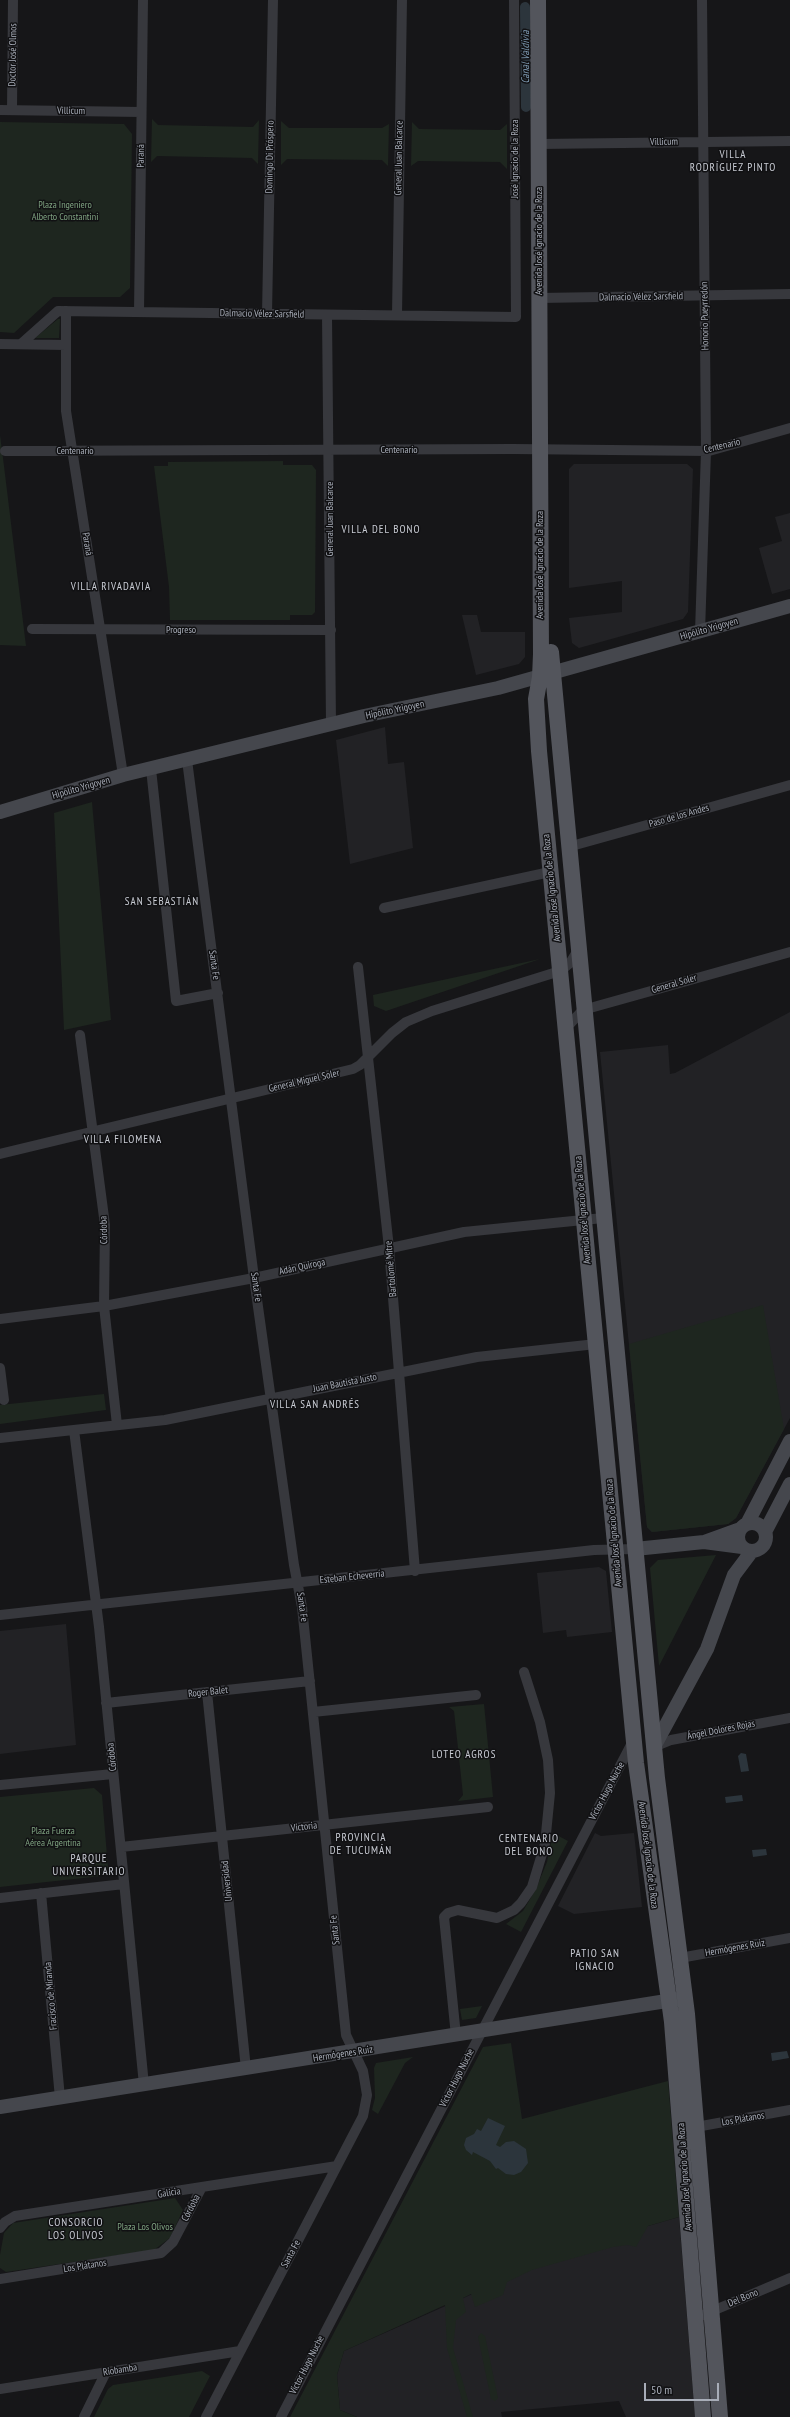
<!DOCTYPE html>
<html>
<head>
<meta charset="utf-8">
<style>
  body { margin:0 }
  #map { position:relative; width:790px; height:2417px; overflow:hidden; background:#161618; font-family:"PT Sans Narrow",sans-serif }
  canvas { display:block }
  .scale { position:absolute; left:644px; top:2383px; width:75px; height:18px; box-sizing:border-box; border:2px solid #a8adb8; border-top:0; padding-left:5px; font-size:12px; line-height:14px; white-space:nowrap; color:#a8adb8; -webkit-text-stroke:3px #111113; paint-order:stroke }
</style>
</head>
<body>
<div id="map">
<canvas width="790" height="2417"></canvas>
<div class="scale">50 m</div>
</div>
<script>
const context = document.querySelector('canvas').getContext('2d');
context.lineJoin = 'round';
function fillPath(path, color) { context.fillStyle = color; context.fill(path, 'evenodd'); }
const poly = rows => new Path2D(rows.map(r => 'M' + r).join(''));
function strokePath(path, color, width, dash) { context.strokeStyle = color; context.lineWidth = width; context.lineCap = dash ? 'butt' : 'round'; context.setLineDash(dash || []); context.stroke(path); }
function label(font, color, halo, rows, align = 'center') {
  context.font = font + ' "PT Sans Narrow",sans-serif'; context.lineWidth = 3; context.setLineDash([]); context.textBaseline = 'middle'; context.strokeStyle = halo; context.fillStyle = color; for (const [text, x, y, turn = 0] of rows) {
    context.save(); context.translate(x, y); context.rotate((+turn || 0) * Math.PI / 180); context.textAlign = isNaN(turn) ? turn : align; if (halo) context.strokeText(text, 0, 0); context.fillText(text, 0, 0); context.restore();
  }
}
fillPath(poly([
  [574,464,687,464,693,469,688,612,683,619,579,648,572,643,569,618,622,612,622,581,569,588,569,469],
  [790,513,790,589,772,594,759,548,782,541,775,517],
  [462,615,477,615,481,632,525,632,525,657,519,664,476,675],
  [385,727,388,764,404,762,413,848,350,864,336,740],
  [790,1012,790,1418,736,1518,728,1524,652,1532,647,1527,600,1052,668,1045,670,1074,675,1073],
  [599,1567,606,1571,612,1632,567,1637,566,1630,543,1633,537,1573],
  [66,1624,76,1745,0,1754,0,1631],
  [595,1833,601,1836,634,1833,642,1907,574,1914,558,1906],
  [679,2217,695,2417,626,2417,619,2401,501,2412,502,2417,357,2417,340,2410,337,2375,344,2351,583,2245]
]), '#222225');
fillPath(poly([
  [152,119,158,125,253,127,259,120,258,164,252,158,157,156,151,162],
  [281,121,289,128,382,128,389,124,388,166,382,160,287,159,281,165],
  [0,122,124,124,132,134,130,288,120,297,53,297,14,333,0,332],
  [412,122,419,129,500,130,507,124,507,169,500,162,418,161,411,166],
  [58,319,60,319,59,338,35,338],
  [0,435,4,466,26,646,0,645],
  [283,461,283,465,312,465,316,470,315,612,312,615,290,615,290,620,170,620,169,587,154,466,168,466,168,462],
  [92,802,111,1020,64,1030,54,813],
  [540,959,386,1011,374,1006,373,995],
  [763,1305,784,1429,736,1518,728,1524,652,1532,647,1527,629,1344],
  [104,1394,106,1410,0,1424,0,1405],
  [716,1555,659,1666,650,1568,658,1560],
  [484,1704,493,1797,458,1801,463,1795,454,1711,449,1707],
  [94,1788,102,1795,108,1868,102,1876,0,1887,0,1797],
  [553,1833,568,1841,521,1932,506,1924,523,1911,536,1889,547,1862],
  [482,2006,476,2018,462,2020,460,2009],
  [511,2043,522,2119,668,2081,679,2217,648,2226,636,2247,628,2245,613,2247,532,2270,507,2282,503,2295,475,2307,471,2294,463,2298,466,2312,456,2320,453,2348,473,2417,467,2417,447,2348,445,2305,344,2351,337,2375,340,2410,357,2417,290,2417,483,2047],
  [413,2057,405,2063,378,2114,372,2110,375,2098,374,2068,376,2063],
  [175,2198,183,2210,170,2238,154,2250,6,2272,0,2268,0,2255,4,2233,13,2223],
  [481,2333,485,2336,498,2398,495,2401,491,2399,478,2337],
  [202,2371,210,2376,189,2417,94,2417,108,2389,113,2385]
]), '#1e261f');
fillPath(poly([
  [741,1753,746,1754,749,1771,741,1772,738,1756],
  [742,1795,743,1801,726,1803,725,1797],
  [766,1849,767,1855,753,1857,752,1850],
  [787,2051,789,2058,772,2061,771,2053],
  [488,2118,505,2126,496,2145,500,2147,506,2142,514,2141,526,2149,528,2163,521,2172,514,2175,506,2174,498,2168,496,2169,490,2161,473,2152,472,2155,466,2150,464,2145,466,2138,474,2134,477,2129,481,2131]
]), '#2c353c');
strokePath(poly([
  [525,7,526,107]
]), '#2c353c', 10);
strokePath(poly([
  [0,110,141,112],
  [12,110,13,0],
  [539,144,790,141],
  [539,298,790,294],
  [66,311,66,411,123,775],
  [139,312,143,0],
  [267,314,273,0],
  [327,315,331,724],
  [397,315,402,0],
  [0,344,66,345],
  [21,344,58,311,516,317,514,0],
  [5,451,513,449,709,451,790,428],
  [32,629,331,630],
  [700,632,706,451,702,0],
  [187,760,254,1278,294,1565,302,1607,346,2035,363,2071,367,2095,363,2116,206,2417],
  [151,769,176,1001,218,993],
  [568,847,790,785],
  [384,908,550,872],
  [358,967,389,1248,415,1571],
  [565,1029,583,1010,790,952],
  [80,1035,105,1225,104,1306,117,1425],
  [0,1154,353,1069,360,1065,392,1033,406,1022,432,1011,560,971,570,963,578,950],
  [0,1319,104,1306,254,1278,464,1232,603,1218],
  [0,1368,4,1400],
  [74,1430,99,1627,144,2085],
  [0,1438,165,1420,477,1357,596,1344],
  [0,1615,594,1550,635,1549],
  [207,1692,246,2069],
  [106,1703,310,1681],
  [313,1712,476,1695],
  [654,1747,671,1740,790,1718],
  [0,1785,113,1774],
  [121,1847,488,1807],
  [41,1893,60,2098],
  [0,1898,124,1884],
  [680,1958,790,1938],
  [456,2036,444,1917,448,1913,458,1910,497,1918,514,1910,521,1903,532,1887,545,1844,550,1793,548,1760,540,1722,524,1672],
  [696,2127,790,2110],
  [0,2228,5,2222,15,2216,337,2166],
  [0,2279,161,2253,173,2242,202,2187],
  [696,2318,790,2278],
  [0,2389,240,2351],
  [84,2417,106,2372],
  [281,2417,633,1741]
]), '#37383d', 10);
strokePath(poly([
  [0,812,123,775,364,716,498,688,790,606],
  '738 1537a14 14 0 1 1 28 0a14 14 0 1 1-28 0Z',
  [747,1524,790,1441],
  [765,1532,790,1484],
  [704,1542,740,1529],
  [635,1549,704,1542,742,1547],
  [654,1747,707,1649,734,1575,752,1551],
  [0,2107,679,1999]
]), '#45474d', 14);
strokePath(poly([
  [538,0,541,654,540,677,536,699,539,751,636,1763,672,2022,703,2417],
  [551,652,657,1778,687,2014,720,2417]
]), '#53555c', 16);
label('10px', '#a8adb8', '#111113', [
  ["Doctor José Olmos",13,55,-89],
  ["Villicum",71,111,1],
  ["Villicum",664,142,-1],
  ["Paraná",141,156,-89],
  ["Domingo Di Próspero",270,157,-89],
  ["General Juan Balcarce",399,158,-89],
  ["José Ignacio de la Roza",515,159,-90],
  ["Avenida José Ignacio de la Roza",539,241,-90],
  ["Dalmacio Vélez Sarsfield",641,297,-1],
  ["Dalmacio Vélez Sarsfield",262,314,1],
  ["Honorio Pueyrredón",705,316,-91],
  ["Centenario",722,446,-13],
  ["Centenario",399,450],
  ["Centenario",75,451],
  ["General Juan Balcarce",330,519,-90],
  ["Paraná",87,544,81],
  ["Avenida José Ignacio de la Roza",540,565,-90],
  ["Hipólito Yrigoyen",709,629,-16],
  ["Progreso",181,630],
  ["Hipólito Yrigoyen",395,710,-12],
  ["Hipólito Yrigoyen",81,788,-16],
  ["Paso de los Andes",679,816,-16],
  ["Avenida José Ignacio de la Roza",552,888,-96],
  ["Santa Fe",214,965,82],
  ["General Soler",674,984,-16],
  ["General Miguel Soler",304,1081,-13],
  ["Avenida José Ignacio de la Roza",583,1210,-95],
  ["Córdoba",104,1230,-92],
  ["Adán Quiroga",302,1267,-12],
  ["Bartolomé Mitre",391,1269,-95],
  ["Santa Fe",256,1287,82],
  ["Juan Bautista Justo",345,1383,-11],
  ["Avenida José Ignacio de la Roza",614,1533,-95],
  ["Esteban Echeverría",352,1577,-6],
  ["Santa Fe",302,1607,82],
  ["Roger Balet",208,1692,-6],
  ["Ángel Dolores Rojas",721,1730,-11],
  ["Córdoba",112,1757,-96],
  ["Víctor Hugo Nuche",607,1791,-62],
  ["Victoria",304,1827,-7],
  ["Avenida José Ignacio de la Roza",648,1855,83],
  ["Universidad",227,1881,-96],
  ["Santa Fe",335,1930,-96],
  ["Hermógenes Ruiz",735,1948,-10],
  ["Fracisco de Miranda",51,1996,-95],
  ["Hermógenes Ruiz",343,2054,-9],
  ["Víctor Hugo Nuche",457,2078,-63],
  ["Los Plátanos",743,2119,-10],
  ["Avenida José Ignacio de la Roza",685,2177,-94],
  ["Galicia",169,2193,-9],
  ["Córdoba",191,2208,-63],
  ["Santa Fe",291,2254,-62],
  ["Los Plátanos",85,2266,-9],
  ["Del Bono",743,2298,-23],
  ["Víctor Hugo Nuche",307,2365,-63],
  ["Riobamba",120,2370,-9]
]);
label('10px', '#7fa381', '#111113', [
  ["Plaza Ingeniero",65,205],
  ["Alberto Constantini",65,217],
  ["Plaza Fuerza",53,1831],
  ["Aérea Argentina",53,1843],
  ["Plaza Los Olivos",145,2227]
]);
label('italic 11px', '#7f9bb3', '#111113', [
  ["Canal Valdivia",526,57,-90]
]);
context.letterSpacing = '1px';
label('11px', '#c9ccd4', '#111113', [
  ["VILLA",733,155],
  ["RODRÍGUEZ PINTO",733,168],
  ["VILLA DEL BONO",381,530],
  ["VILLA RIVADAVIA",111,587],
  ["SAN SEBASTIÁN",162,902],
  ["VILLA FILOMENA",123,1140],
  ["VILLA SAN ANDRÉS",315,1405],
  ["LOTEO AGROS",464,1755],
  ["PROVINCIA",361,1838],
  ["DE TUCUMÁN",361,1851],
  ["CENTENARIO",529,1839],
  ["DEL BONO",529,1852],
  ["PARQUE",89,1859],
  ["UNIVERSITARIO",89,1872],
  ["PATIO SAN",595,1954],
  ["IGNACIO",595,1967],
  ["CONSORCIO",76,2223],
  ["LOS OLIVOS",76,2236]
]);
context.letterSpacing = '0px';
</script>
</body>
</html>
